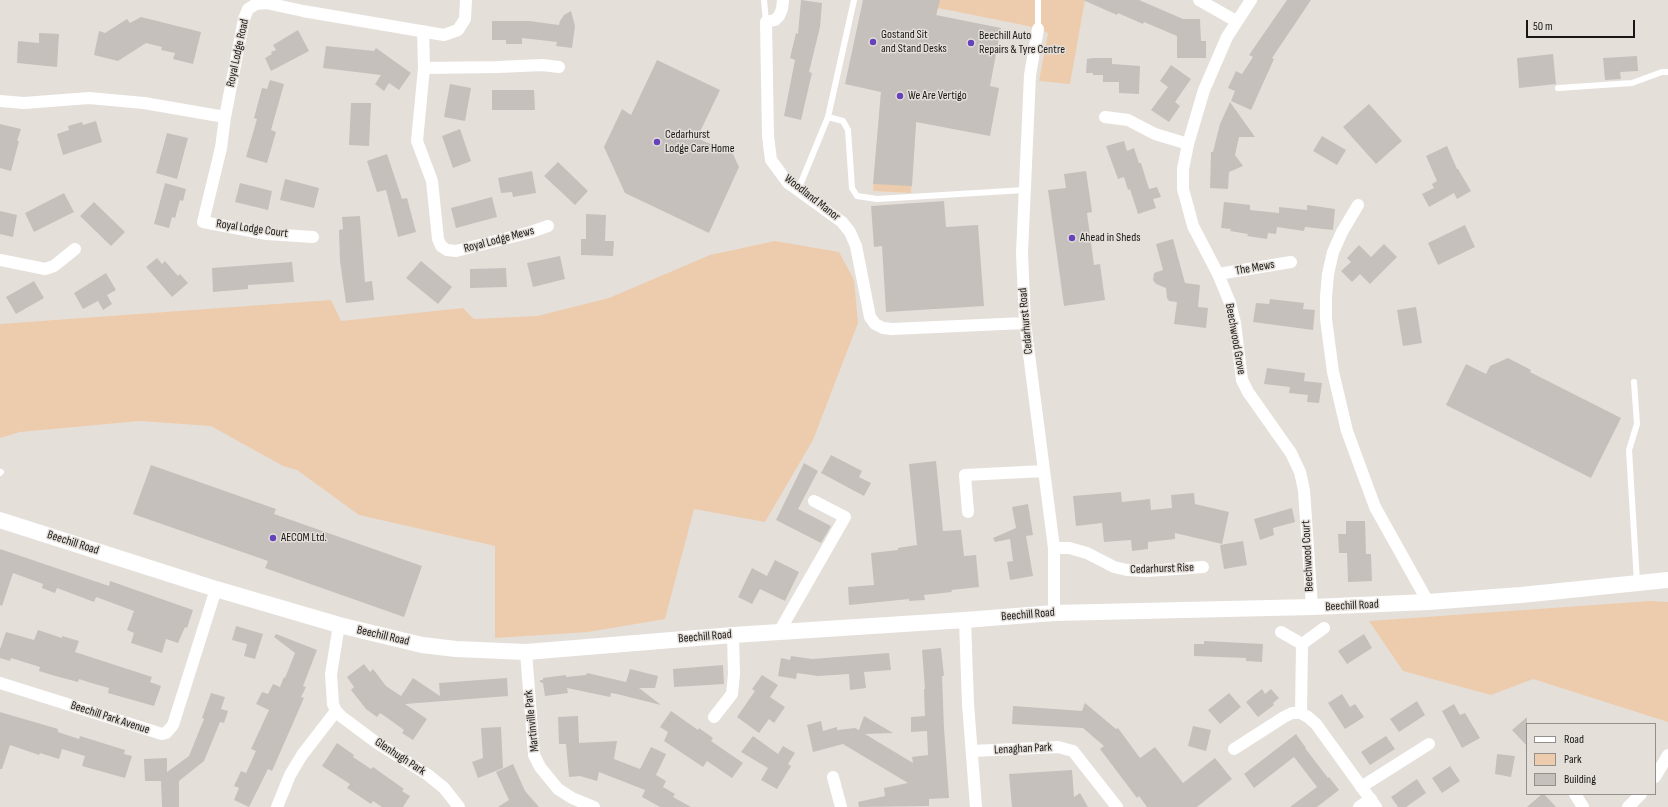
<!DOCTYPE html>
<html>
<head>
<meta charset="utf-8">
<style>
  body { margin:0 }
  #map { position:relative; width:1668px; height:807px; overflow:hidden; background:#e5dfda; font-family:"Sofia Sans Condensed",sans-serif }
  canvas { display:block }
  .legend { position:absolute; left:1526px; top:723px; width:130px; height:72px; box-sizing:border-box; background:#e5dfda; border:1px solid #938f8b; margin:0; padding:5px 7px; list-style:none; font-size:12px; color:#191715 }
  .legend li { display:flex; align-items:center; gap:8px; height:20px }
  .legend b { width:20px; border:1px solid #938f8b }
  .scale { position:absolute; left:1526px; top:20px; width:109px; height:18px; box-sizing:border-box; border:2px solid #191715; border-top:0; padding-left:5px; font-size:12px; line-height:14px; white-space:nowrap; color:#191715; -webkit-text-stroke:3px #e5dfda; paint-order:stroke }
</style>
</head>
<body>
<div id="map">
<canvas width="1668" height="807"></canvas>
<ul class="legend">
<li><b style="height:5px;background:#fff"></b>Road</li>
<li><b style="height:11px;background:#edccad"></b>Park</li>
<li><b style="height:11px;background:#c5c0bb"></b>Building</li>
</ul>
<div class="scale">50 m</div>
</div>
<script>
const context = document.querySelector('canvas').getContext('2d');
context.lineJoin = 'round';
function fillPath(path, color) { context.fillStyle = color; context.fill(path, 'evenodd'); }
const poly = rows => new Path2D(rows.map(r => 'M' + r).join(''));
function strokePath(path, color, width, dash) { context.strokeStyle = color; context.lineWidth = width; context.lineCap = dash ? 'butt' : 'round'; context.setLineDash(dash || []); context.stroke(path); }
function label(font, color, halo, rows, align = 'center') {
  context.font = font + ' "Sofia Sans Condensed",sans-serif'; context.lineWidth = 3; context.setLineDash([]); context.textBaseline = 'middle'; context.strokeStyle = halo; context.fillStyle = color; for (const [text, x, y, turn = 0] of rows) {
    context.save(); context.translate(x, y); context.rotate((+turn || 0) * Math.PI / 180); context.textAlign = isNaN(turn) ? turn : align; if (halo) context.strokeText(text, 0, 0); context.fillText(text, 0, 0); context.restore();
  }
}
fillPath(poly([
  [902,0,1085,0,1070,84,1039,81,1048,33,1028,26,938,8,918,100,911,193,873,191,881,92],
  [775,241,839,252,854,280,858,323,813,440,765,522,694,509,665,619,588,632,495,638,495,546,359,515,297,470,283,466,211,426,140,421,20,432,0,438,0,324,331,300,341,321,463,308,474,319,537,316,609,298,710,255],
  [1650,601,1668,602,1668,722,1533,679,1491,695,1403,671,1369,621]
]), '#edccad');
fillPath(poly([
  [801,0,822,3,820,27,809,72,812,73,801,120,784,116,795,60,790,58,796,33,798,34],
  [863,0,940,0,936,15,1001,28,990,86,999,88,990,136,916,122,912,186,873,184,881,92,845,84],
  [1083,0,1139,0,1183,19,1200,19,1201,41,1206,41,1206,58,1177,58,1177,36,1144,22,1143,24,1118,13,1117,15],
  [1287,0,1311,0,1272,58,1274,59,1251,110,1231,101,1235,91,1228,88,1236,71,1242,74,1253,57,1249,55],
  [571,11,575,26,572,48,556,46,557,42,522,38,522,44,506,44,506,40,492,40,492,21,529,21,559,25,560,21,564,15],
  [141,17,201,32,193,64,173,59,175,53,161,50,162,47,146,43,118,61,94,55,99,31,105,33,127,19,130,23],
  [298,30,309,51,271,71,265,58,272,54,271,52,276,50,273,45],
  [39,33,59,34,57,67,17,63,18,41,39,43],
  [326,46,374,51,376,48,411,73,399,90,389,83,384,91,375,84,381,75,323,68],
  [1553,54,1556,84,1519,88,1517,58],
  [1637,56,1638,71,1620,72,1621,79,1605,80,1603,58],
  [1093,58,1112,58,1112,64,1140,66,1139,94,1119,93,1119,82,1103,82,1103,75,1093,75,1093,73,1086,73,1087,59],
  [657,60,720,90,697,138,733,154,739,167,709,233,625,193,604,147,622,109,631,115],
  [1171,65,1191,79,1175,102,1180,106,1169,122,1151,110,1168,87,1160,81],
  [270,80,284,84,271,130,276,132,267,163,246,157,257,119,254,118,262,88,267,89],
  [450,84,471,88,465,121,444,117],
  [492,90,534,90,535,110,492,110],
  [1230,102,1255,137,1239,137,1235,155,1243,166,1229,172,1228,189,1210,188,1211,152,1213,152,1220,124],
  [351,103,371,103,369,146,349,145],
  [1369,104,1402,141,1376,164,1343,127],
  [96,121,102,142,63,155,57,134,69,130,68,126,82,122,83,125],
  [0,124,21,129,17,141,19,141,11,171,0,168],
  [460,129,471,161,453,168,442,136],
  [167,133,188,138,177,179,156,173],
  [1322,136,1346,150,1337,165,1313,151],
  [1124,141,1127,151,1134,148,1139,163,1141,163,1149,189,1157,187,1161,197,1153,199,1156,208,1138,214,1130,189,1128,190,1124,177,1118,179,1106,146],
  [1447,146,1457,169,1458,169,1471,191,1457,199,1454,193,1429,207,1422,194,1434,188,1432,184,1437,181,1426,156],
  [387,154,402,199,407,198,416,232,398,237,386,190,377,192,367,161],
  [558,162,588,191,575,205,544,176],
  [532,171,536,193,513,197,512,192,501,193,498,178],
  [1086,171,1092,212,1087,213,1094,265,1100,264,1105,300,1064,306,1048,190,1066,188,1064,174],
  [285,179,319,188,314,208,280,200],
  [165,183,186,189,183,201,180,200,175,218,172,217,169,228,154,224],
  [240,183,272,191,268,210,235,202],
  [64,193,74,212,34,232,25,213],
  [492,197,497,217,456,228,451,208],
  [944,201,946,227,978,225,984,306,886,312,882,246,874,247,871,206],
  [94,202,125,232,111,246,80,216],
  [1224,202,1250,205,1250,210,1279,213,1279,207,1307,210,1307,205,1335,209,1333,230,1305,227,1304,231,1277,227,1276,234,1268,233,1267,239,1247,236,1248,234,1230,231,1231,229,1221,228],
  [0,211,17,215,13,237,0,234],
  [586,214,606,215,605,241,614,241,613,256,581,255,581,239,586,239],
  [360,216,365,282,372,281,374,300,346,303,340,261,339,230,343,229,342,217],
  [1465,225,1475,247,1438,265,1428,243],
  [1173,239,1185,283,1200,285,1198,307,1208,308,1206,328,1174,324,1177,302,1169,301,1167,298,1166,288,1156,284,1153,280,1154,273,1163,270,1156,244],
  [1384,244,1397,257,1370,284,1360,274,1352,282,1341,271,1351,262,1347,258,1359,245,1371,257],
  [560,256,565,279,533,287,527,263],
  [157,258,162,264,165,261,178,276,180,274,188,283,172,297,146,267],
  [421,261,452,287,438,304,406,278],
  [292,262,294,282,248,285,248,289,213,292,212,268],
  [506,268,507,287,470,288,470,269],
  [106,273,116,290,107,295,112,304,103,310,98,301,83,309,74,293],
  [34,281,44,298,16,314,6,297],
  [1270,299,1304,303,1303,309,1315,310,1313,330,1253,322,1256,303,1269,304],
  [1416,307,1422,343,1403,346,1397,310],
  [1508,358,1531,370,1530,372,1621,418,1591,478,1446,405,1466,364,1486,374,1490,366],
  [1267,368,1305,373,1304,381,1322,383,1319,403,1307,402,1308,395,1289,393,1290,387,1264,384],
  [831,455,862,471,859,477,871,483,864,496,821,473],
  [936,461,943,531,961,530,964,556,976,555,979,587,951,590,952,592,924,595,925,600,909,601,909,599,849,605,848,587,874,585,871,553,898,550,898,548,917,545,909,464],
  [804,463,818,471,798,509,831,526,821,543,776,520],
  [151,465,276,509,274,514,422,566,404,617,265,568,268,561,133,514],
  [1121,492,1122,502,1150,499,1151,510,1172,508,1171,495,1194,493,1195,504,1229,512,1222,544,1175,533,1175,539,1148,542,1148,549,1132,551,1131,540,1104,542,1102,523,1076,526,1073,496],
  [1028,504,1033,535,1026,536,1033,576,1010,580,1007,562,1013,561,1010,539,995,542,993,538,1016,528,1012,507],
  [1292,508,1295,522,1273,528,1274,535,1260,540,1254,519],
  [1346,521,1365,521,1366,554,1371,554,1372,581,1348,582,1347,553,1339,553,1338,534,1346,534],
  [1243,541,1247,565,1224,569,1220,545],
  [0,549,109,586,110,581,193,610,187,628,185,627,178,643,166,639,162,653,131,643,134,633,127,630,134,611,96,597,94,602,57,588,55,593,42,588,43,584,13,573,2,606,0,605],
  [775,560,799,572,785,601,760,589,752,604,738,597,752,568,767,576],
  [236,626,263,634,255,659,244,656,247,644,232,640],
  [38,630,62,638,62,636,79,641,75,652,152,677,150,682,161,686,154,706,108,693,109,688,88,682,79,679,78,682,52,675,39,671,40,667,11,658,10,661,0,658,0,649,6,632,34,640],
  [276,634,317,650,303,686,306,687,301,697,304,698,272,771,268,769,249,807,234,800,239,788,234,786,241,771,246,773,256,751,251,749,269,710,256,704,262,692,268,694,273,684,280,687,284,677,285,678,295,653,274,637],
  [1364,634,1372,648,1347,664,1338,651],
  [1204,641,1263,644,1262,662,1246,661,1246,658,1194,656,1194,644,1204,644],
  [941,648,944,676,942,676,944,728,949,798,929,799,929,806,859,807,858,802,885,796,884,788,908,783,843,744,813,752,807,725,821,721,823,731,837,727,837,730,855,728,859,730,864,716,893,733,865,734,913,763,912,757,928,755,927,731,911,732,911,717,925,716,924,689,925,689,922,650],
  [889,653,891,670,864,672,866,688,850,690,849,674,818,676,797,673,796,679,778,676,781,658,790,660,791,656,812,659],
  [364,664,370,672,373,669,386,686,401,696,413,678,440,696,439,683,507,678,508,696,405,704,427,719,413,740,402,733,404,730,386,717,380,713,377,717,366,709,351,690,354,687,347,677],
  [723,665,724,684,674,687,673,669],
  [630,669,658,676,655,688,639,688,661,705,617,694,611,693,610,697,567,688,568,693,545,696,543,683,540,682,540,680,543,680,543,678,566,675,566,677,586,675,587,673,626,682],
  [762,675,778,685,770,697,785,707,774,723,769,719,759,733,737,717,755,691,752,689],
  [1262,689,1265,694,1271,689,1279,698,1273,703,1274,705,1258,717,1246,702],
  [211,693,225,697,221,709,228,711,224,723,220,722,204,761,179,781,179,807,162,807,161,781,145,781,144,759,167,758,167,772,189,756,204,719,202,718],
  [1229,693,1241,707,1220,724,1208,710],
  [1342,694,1350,707,1355,704,1364,717,1345,729,1328,703],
  [1417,701,1425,715,1399,732,1390,719],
  [1085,703,1116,729,1118,728,1140,758,1155,747,1183,783,1215,758,1232,779,1197,807,1147,807,1139,796,1137,798,1100,749,1104,746,1083,728,1012,724,1013,706,1082,711],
  [1454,704,1460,715,1465,713,1480,738,1462,748,1442,711],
  [671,711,698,730,699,728,713,738,711,741,743,763,732,778,707,761,703,767,664,741,668,732,660,727],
  [0,712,58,729,58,732,79,739,80,736,125,750,124,754,132,756,125,778,82,766,85,756,62,749,59,759,40,753,39,755,10,745,2,769,0,769],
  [578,716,579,743,617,741,614,759,640,769,651,747,666,754,656,775,666,781,663,787,675,794,673,797,691,807,660,807,642,797,645,790,599,772,597,781,580,776,569,777,566,744,559,744,558,717],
  [1527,717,1527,746,1512,730],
  [1193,726,1211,730,1206,751,1188,746],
  [501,727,503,768,478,778,472,762,483,758,481,728],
  [1296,734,1306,748,1305,748,1328,778,1329,777,1339,790,1317,807,1290,807,1317,787,1294,757,1254,788,1244,774],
  [753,736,778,754,783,746,795,753,788,764,791,766,777,789,761,780,768,768,741,752],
  [1386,736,1395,749,1370,765,1361,752],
  [337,743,354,755,353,757,371,769,373,767,404,789,402,791,410,796,403,807,382,807,373,801,371,804,347,788,350,784,322,766],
  [1497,754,1515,756,1511,777,1495,774],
  [513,764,525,791,539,807,498,807,509,800,496,772],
  [1450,766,1460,781,1442,793,1432,778],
  [1072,770,1074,797,1080,793,1088,807,1012,807,1009,774],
  [1417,779,1426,793,1406,807,1398,807,1391,797],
  [1542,794,1544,794,1556,807,1527,807]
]), '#c5c0bb');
strokePath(poly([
  [764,0,766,22],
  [1038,29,1038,0],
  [1558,88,1632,83,1662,72,1668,72],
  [828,117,843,121,848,130,852,188,857,196,877,199,1025,190],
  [798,190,828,117,854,0],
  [1634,382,1637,424,1629,450,1637,582],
  [0,473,1,472]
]), '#fff', 6);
strokePath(poly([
  [783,0,782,9,779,16,775,20,766,22,768,136,771,160,788,183,842,222,850,232,856,246,870,317,875,324,883,328,892,329,1025,323],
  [1199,0,1236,21],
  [1251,0,1227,37,1204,90,1188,144,1183,169,1183,189,1193,226,1218,274,1230,303,1235,323,1242,380,1248,392,1291,453,1300,472,1304,490,1312,607],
  [1038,29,1030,75,1022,253,1025,323,1054,548,1054,613],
  [423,31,424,68,417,141,432,181,438,239,441,246,447,250,456,251,531,232,548,226],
  [424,68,498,67,542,65,559,67],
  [0,101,24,103,89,98,144,103,225,117,244,19,248,9,256,4,266,3,303,11,444,35,458,30,465,19,466,0],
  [225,117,221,148,203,222,267,234,313,237],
  [1105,117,1128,120,1155,134,1188,144],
  [1358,205,1342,232,1333,252,1328,274,1326,297,1326,319,1333,372,1347,431,1375,507,1428,602],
  [0,260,45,269,54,266,75,249],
  [1218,274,1291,262],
  [968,512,965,475,1044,471],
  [1054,548,1069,548,1087,553,1114,567,1127,570,1147,571,1203,567],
  [965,620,968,704,976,807],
  [339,625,331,674,333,704,336,711,342,717,377,743,428,775,444,788,459,807],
  [779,632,845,517,814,501],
  [1281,632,1302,644],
  [526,652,534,755,540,767,558,789,572,798,594,807],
  [0,683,162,734,166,733,173,725,216,589],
  [1301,713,1302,644,1324,628],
  [714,717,732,694,734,674,733,635],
  [1234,749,1284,717,1292,713,1301,713,1308,717,1316,724,1376,807],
  [972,751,1058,747,1073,751,1117,807],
  [833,777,841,807],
  [1655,777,1668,755],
  [1361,787,1429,744],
  [1575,794,1583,807],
  [277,807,290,775,302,755,336,711],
  [1359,807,1371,799],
  [1628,807,1641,794]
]), '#fff', 12);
strokePath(poly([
  [0,520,216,589,339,625,422,645,456,649,526,652,733,635,965,620,1054,613,1312,607,1428,602,1521,595,1668,580]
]), '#fff', 16);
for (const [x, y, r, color] of [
  [873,42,4,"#6642ba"],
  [971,43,4,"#6642ba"],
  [900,96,4,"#6642ba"],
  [657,142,4,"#6642ba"],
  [1072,238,4,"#6642ba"],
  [273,538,4,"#6642ba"]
]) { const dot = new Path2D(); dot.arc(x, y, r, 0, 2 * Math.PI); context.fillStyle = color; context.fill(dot); strokePath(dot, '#e5dfda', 1.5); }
label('12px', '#191715', '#e5dfda', [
  ["Gostand Sit",881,35],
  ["and Stand Desks",881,49],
  ["Beechill Auto",979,36],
  ["Repairs & Tyre Centre",979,50],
  ["We Are Vertigo",908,96],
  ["Cedarhurst",665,135],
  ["Lodge Care Home",665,149],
  ["Ahead in Sheds",1080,238],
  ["AECOM Ltd.",281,538]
], 'left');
label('12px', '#191715', '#e5dfda', [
  ["Royal Lodge Road",238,53,-78],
  ["Woodland Manor",812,198,38],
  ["Royal Lodge Court",252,229,8],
  ["Royal Lodge Mews",499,240,-15],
  ["The Mews",1255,268,-10],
  ["Cedarhurst Road",1026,321,-95],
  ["Beechwood Grove",1235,339,80],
  ["Beechill Road",73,543,18],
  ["Beechwood Court",1308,556,-93],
  ["Cedarhurst Rise",1162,569,-2],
  ["Beechill Road",1352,606,-3],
  ["Beechill Road",1028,615,-5],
  ["Beechill Road",383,636,13],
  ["Beechill Road",705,637,-5],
  ["Beechill Park Avenue",110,718,18],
  ["Martinville Park",532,721,-96],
  ["Lenaghan Park",1023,749,-3],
  ["Glenhugh Park",400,757,33]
]);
</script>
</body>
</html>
